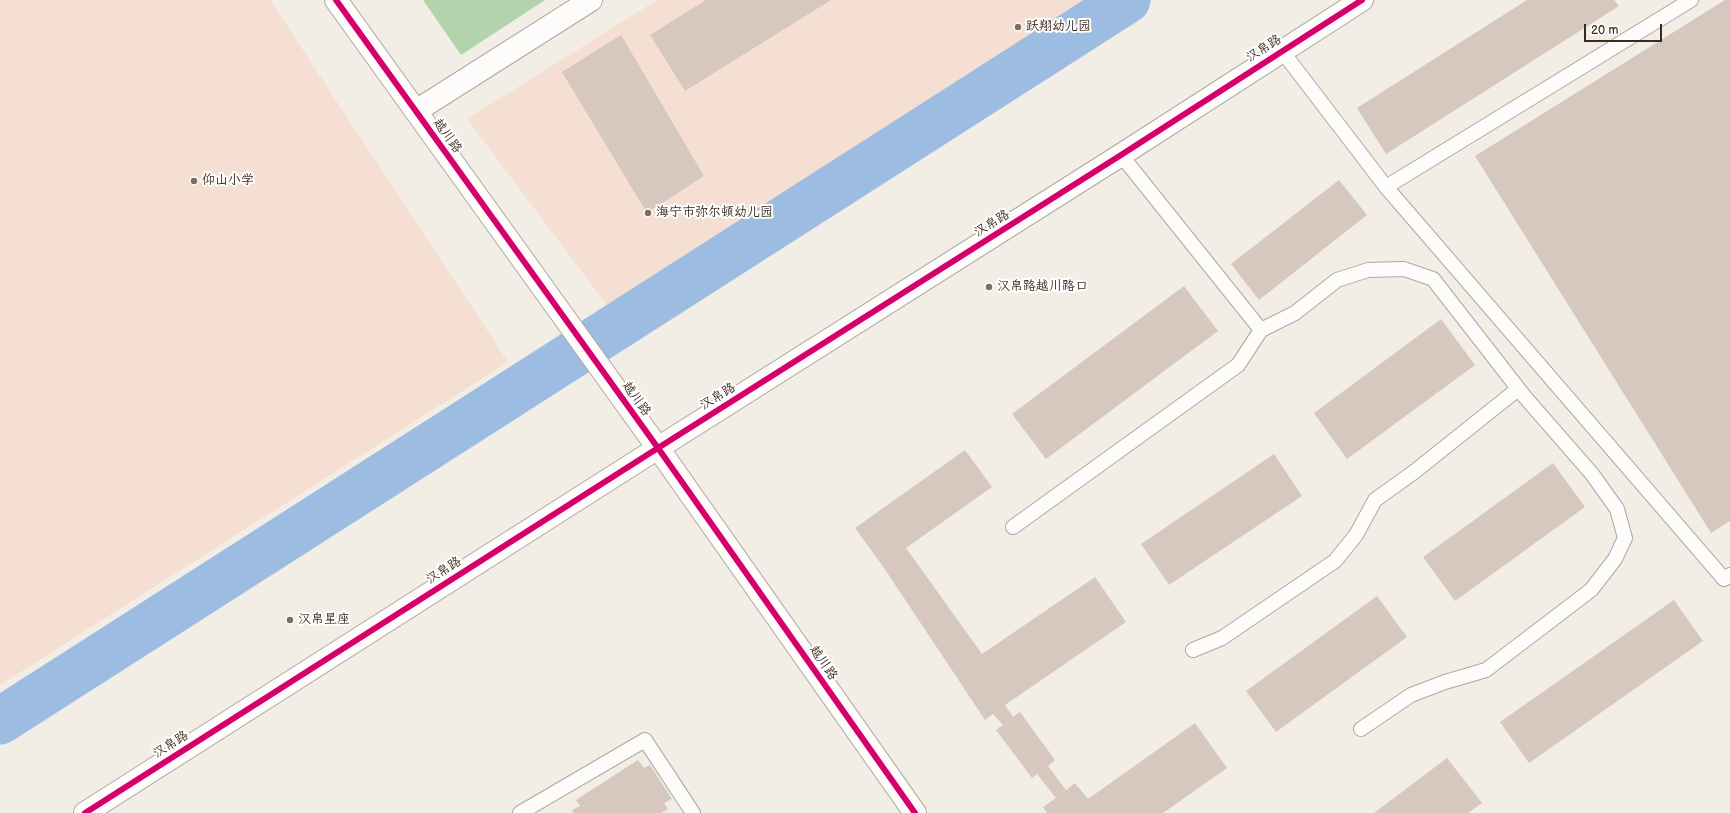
<!DOCTYPE html>
<html>
<head>
<meta charset="utf-8">
<style>
  body { margin:0 }
  #map { position:relative; width:1730px; height:813px; overflow:hidden; background:#f2eee5; font-family:"Balsamiq Sans",sans-serif }
  canvas { display:block }
  .scale { position:absolute; left:1584px; top:24px; width:78px; height:18px; box-sizing:border-box; border:2px solid #3b2a1e; border-top:0; padding-left:5px; font-size:12px; line-height:14px; white-space:nowrap; color:#3b2a1e; -webkit-text-stroke:3px #fff; paint-order:stroke }
</style>
</head>
<body>
<div id="map">
<canvas width="1730" height="813"></canvas>
<div class="scale">20 m</div>
</div>
<script>
const context = document.querySelector('canvas').getContext('2d');
context.lineJoin = 'round';
function fillPath(path, color) { context.fillStyle = color; context.fill(path, 'evenodd'); }
const poly = rows => new Path2D(rows.map(r => 'M' + r).join(''));
function strokePath(path, color, width, dash) { context.strokeStyle = color; context.lineWidth = width; context.lineCap = dash ? 'butt' : 'round'; context.setLineDash(dash || []); context.stroke(path); }
function label(font, color, halo, rows, align = 'center') {
  context.font = font + ' "Balsamiq Sans","LXGW WenKai TC",sans-serif'; context.lineWidth = 4; context.setLineDash([]); context.textBaseline = 'middle'; context.strokeStyle = halo; context.fillStyle = color; for (const [text, x, y, turn = 0] of rows) {
    context.save(); context.translate(x, y); context.rotate((+turn || 0) * Math.PI / 180); context.textAlign = isNaN(turn) ? turn : align; if (halo) context.strokeText(text, 0, 0); context.fillText(text, 0, 0); context.restore();
  }
}
fillPath(poly([
  [0,0,270,0,508,362,0,685],
  [657,0,1091,0,609,308,467,119]
]), '#f4dfd2');
fillPath(poly([
  [423,0,545,0,461,55]
]), '#b2d3ac');
strokePath(poly([
  [0,721,1127,0]
]), '#9dbce2', 47);
fillPath(poly([
  [706,0,831,0,685,91,650,35],
  [1527,0,1614,0,1619,6,1386,154,1357,108],
  [1725,0,1730,0,1730,521,1711,533,1475,156],
  [621,35,704,176,647,213,562,72],
  [1339,180,1367,215,1259,300,1231,264],
  [1184,286,1218,331,1046,459,1012,414],
  [1441,319,1475,365,1347,459,1314,413],
  [965,450,992,487,906,548,982,654,1095,577,1126,622,1005,705,1013,717,1020,712,1055,760,1048,766,1066,790,1075,783,1088,799,1195,723,1227,768,1163,813,1047,813,1043,807,1056,798,1037,774,1032,778,996,730,1003,725,993,714,985,720,882,565,855,528],
  [1274,454,1302,496,1169,585,1141,544],
  [1553,463,1585,507,1455,601,1423,557],
  [1377,596,1407,637,1276,732,1246,691],
  [1674,600,1703,641,1529,763,1500,722],
  [1447,758,1482,803,1468,813,1374,813],
  [638,760,644,768,650,765,672,799,664,803,668,809,661,813,574,813,572,810,580,806,576,800]
]), '#d6c8be');
const lane = poly([
  [1282,51,1386,187,1724,579,1730,575],
  [1121,155,1261,330],
  [1386,187,1691,0],
  [1013,527,1238,365,1261,330,1295,313,1337,280,1368,270,1404,269,1433,279,1524,396,1592,474,1617,509,1625,538,1615,559,1591,590,1486,670,1445,682,1411,695,1361,729],
  [1193,650,1222,638,1335,561,1356,535,1375,500,1414,472,1518,389],
  [520,813,645,740,693,813]
]);
const street = poly([
  [416,111,591,0]
]);
const secondary = poly([
  [336,0,658,448,915,813],
  [85,813,658,448,1121,155,1362,0]
]);
strokePath(lane, '#ada8a2', 16);
strokePath(street, '#ada8a2', 24);
strokePath(secondary, '#ada8a2', 24);
strokePath(lane, '#fdfcfb', 14);
strokePath(street, '#fdfcfb', 22);
strokePath(secondary, '#fdfcfb', 22);
strokePath(poly([
  [336,0,658,448,915,813],
  [85,813,658,448,1121,155,1362,0]
]), '#d6006c', 6);
for (const [x, y, r, color] of [
  [1018,27,4,"#7b6f64"],
  [194,181,4,"#7b6f64"],
  [648,213,4,"#7b6f64"],
  [989,287,4,"#7b6f64"],
  [290,620,4,"#7b6f64"]
]) { const dot = new Path2D(); dot.arc(x, y, r, 0, 2 * Math.PI); context.fillStyle = color; context.fill(dot); strokePath(dot, '#fff', 1.5); }
label('13px', '#3b2a1e', '#fff', [
  ["跃翔幼儿园",1026,27],
  ["仰山小学",202,181],
  ["海宁市弥尔顿幼儿园",656,213],
  ["汉帛路越川路口",997,287],
  ["汉帛星座",298,620]
], 'left');
label('13px', '#3b2a1e', '#fff', [
  ["汉帛路",1264,49,-33],
  ["越川路",447,136,54],
  ["汉帛路",992,224,-32],
  ["汉帛路",718,397,-32],
  ["越川路",636,399,54],
  ["汉帛路",444,571,-33],
  ["越川路",823,663,55],
  ["汉帛路",171,745,-33]
]);
</script>
</body>
</html>
